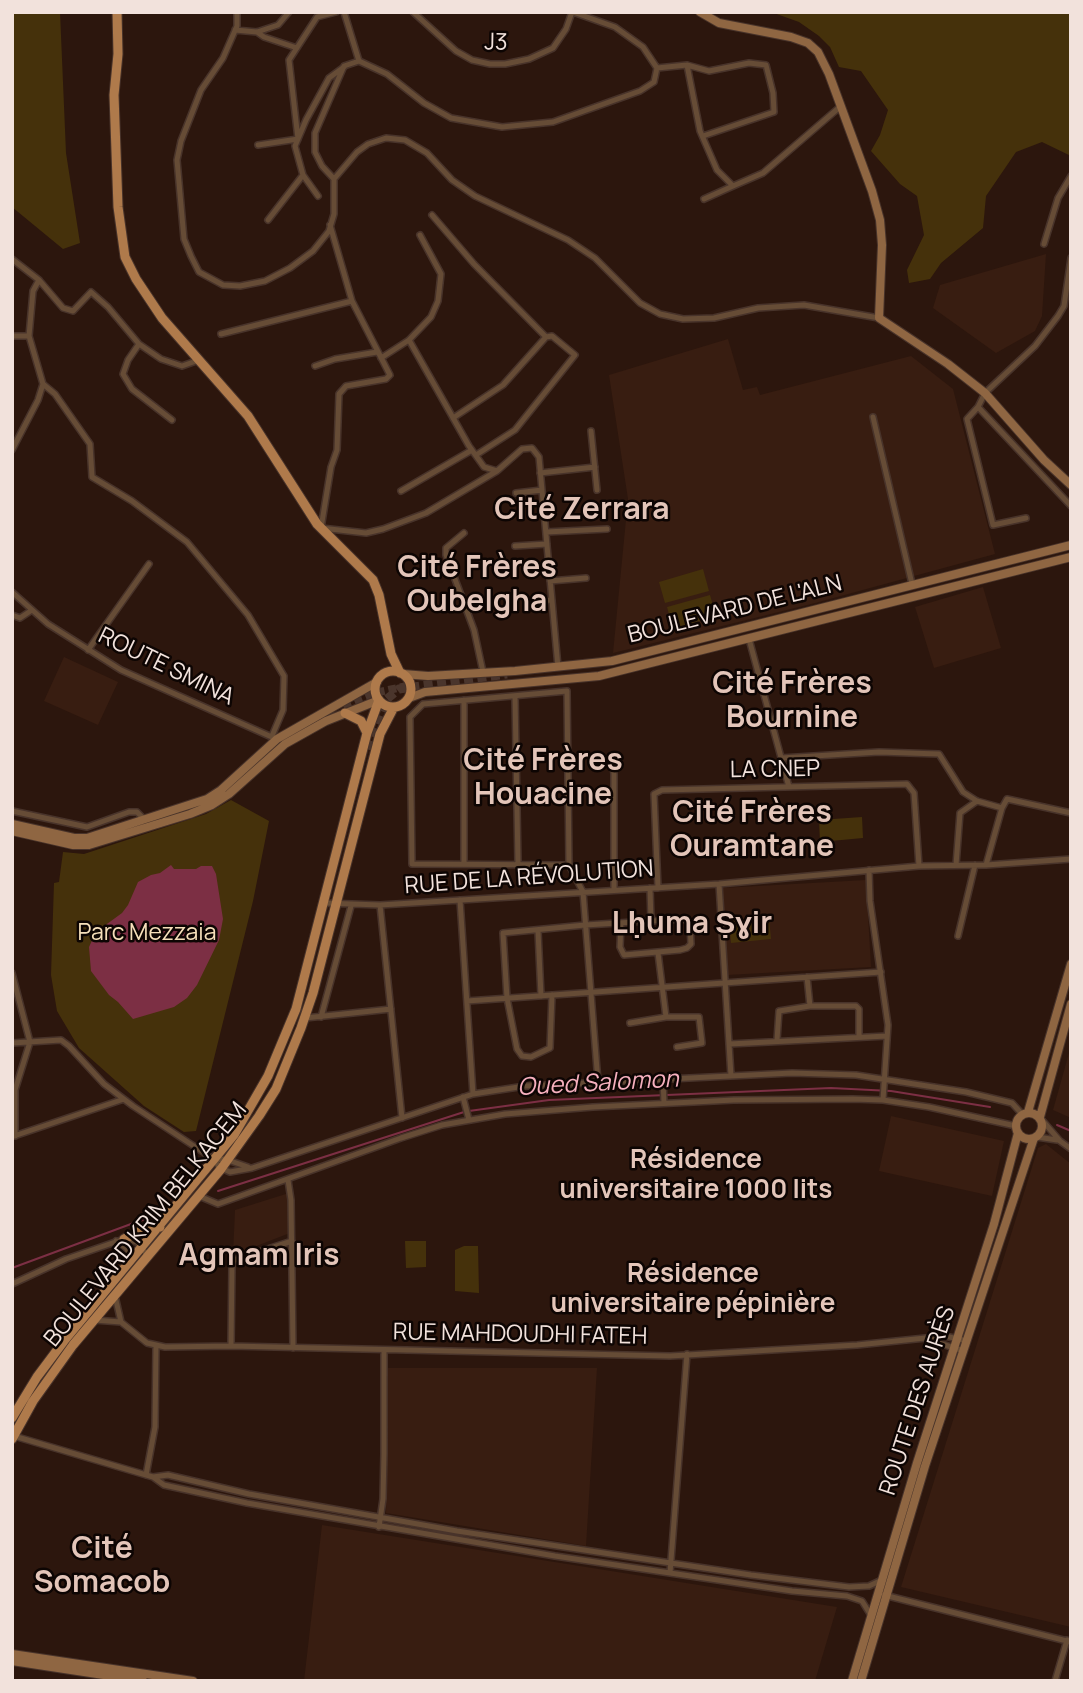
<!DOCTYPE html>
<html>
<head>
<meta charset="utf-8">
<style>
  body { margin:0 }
  #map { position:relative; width:1083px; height:1693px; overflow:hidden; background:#2c160d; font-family:Manrope,sans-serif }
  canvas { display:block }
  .frame { position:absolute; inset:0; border:14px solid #f2e2dc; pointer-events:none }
</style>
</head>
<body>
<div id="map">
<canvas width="1083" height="1693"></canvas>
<div class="frame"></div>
</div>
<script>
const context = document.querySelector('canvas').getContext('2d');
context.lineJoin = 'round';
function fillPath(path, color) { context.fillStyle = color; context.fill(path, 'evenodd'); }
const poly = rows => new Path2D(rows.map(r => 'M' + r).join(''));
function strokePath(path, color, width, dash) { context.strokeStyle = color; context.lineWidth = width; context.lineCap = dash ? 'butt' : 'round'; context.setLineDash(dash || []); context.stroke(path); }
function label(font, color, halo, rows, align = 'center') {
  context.font = font + ' Manrope,sans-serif'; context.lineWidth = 5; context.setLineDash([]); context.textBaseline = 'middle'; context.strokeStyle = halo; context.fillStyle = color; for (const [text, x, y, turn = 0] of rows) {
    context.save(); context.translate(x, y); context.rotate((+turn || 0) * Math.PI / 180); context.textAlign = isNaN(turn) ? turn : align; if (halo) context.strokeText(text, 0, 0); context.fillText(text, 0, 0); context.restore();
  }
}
fillPath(poly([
  [1046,254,1042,316,1035,331,996,353,933,308,940,285],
  [728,339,743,390,757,387,760,395,911,356,953,389,995,554,815,603,613,653,628,499,609,375],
  [983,587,1001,648,934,668,915,607],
  [64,657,118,682,98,725,44,701],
  [866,880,871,967,727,975,722,888],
  [1071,1046,1071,1118,1053,1110],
  [891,1116,1004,1141,992,1196,879,1171],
  [1046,1144,1071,1164,1071,1627,901,1587,1038,1148],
  [289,1193,290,1233,233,1255,235,1210],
  [388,1368,597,1368,586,1546,386,1513],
  [322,1525,837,1607,815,1681,304,1681]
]), '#381d11');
fillPath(poly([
  [12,12,60,12,66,153,80,243,63,249,12,207],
  [771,12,1071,12,1071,156,1042,142,1016,152,986,196,983,228,941,263,930,279,909,283,907,270,924,235,917,196,900,184,871,151,880,135,888,110,861,71,839,67,830,47,819,36,799,22],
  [703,569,709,591,665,603,659,582],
  [710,595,716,616,673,629,667,607],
  [231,800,269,821,253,901,196,1131,184,1132,144,1106,79,1048,57,1011,51,975,54,883,59,882,63,852,84,854,206,814],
  [862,817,863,838,820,842,819,820],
  [769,918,771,939,731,943,729,921],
  [405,1241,426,1241,426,1267,406,1268],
  [464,1246,478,1246,479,1293,455,1291,455,1250]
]), '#45310b');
fillPath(poly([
  [171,865,174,869,196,869,201,866,212,866,216,874,223,919,219,940,197,985,187,998,174,1007,133,1019,118,1002,109,995,91,971,89,947,96,932,122,913,128,905,138,882,151,875,160,873]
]), '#7c2f44');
strokePath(poly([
  [469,1111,549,1100,831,1088,891,1091,990,1107],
  [1057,1125,1071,1131],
  [218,1191,464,1112],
  [12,1268,158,1214]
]), '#7c2f44', 2);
strokePath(poly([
  [343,705,370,694,407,686]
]), '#4a352c', 8, [8, 4]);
strokePath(poly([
  [367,749,387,699,399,689,507,674]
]), '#4a352c', 9, [9, 4.5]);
const street = poly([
  [237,12,237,26,223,58,201,90,181,141,177,160,184,239,191,256,199,272,223,285,240,286,265,281,290,268,313,251,329,231,334,214,334,179,357,152,368,144,386,138,405,140,427,153,452,180,475,196,568,240,595,258,640,303,660,314,683,319,714,318,758,308,804,305,879,318],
  [344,12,359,61],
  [413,12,456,51,472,60,490,64,505,64,529,59,553,48,566,29,572,12],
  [235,30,257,32,278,25,289,12],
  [257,32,264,37,297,48],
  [687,65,709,71,749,63,766,65,773,93,774,112,703,136],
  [657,68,687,65,700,131,717,170,733,186,763,173,841,106],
  [258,145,298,139,289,60,317,17,336,12],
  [303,175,318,196],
  [334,179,322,166,315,152,315,133,344,66,359,61,387,74,424,103,451,118,502,127,553,122,640,91,654,82,657,68,643,47,615,27,573,12],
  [704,199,733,186],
  [432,215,474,264,546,337,503,385,453,418],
  [268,220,303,175,295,146,306,120,329,78,344,67],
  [330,225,352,301,390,375,386,379,346,386,339,394,337,450,331,467,321,528,366,533,383,529,426,513,497,471],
  [1044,244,1058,198,1071,176],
  [12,259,39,280],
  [221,334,352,301],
  [12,336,29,336],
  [409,340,469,446,484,467,497,471,522,449,532,448,539,457,558,667],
  [139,344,128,360,123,374,132,389,172,420],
  [381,358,409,340,431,317,438,301,441,274,420,235],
  [199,360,182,366,161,359,139,344,108,307,91,292,73,311,63,308,39,280,33,291,29,336,43,384,55,394,90,444,92,477,132,501,187,542,248,615,284,676,283,710,272,736],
  [315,366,335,359,377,352],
  [978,407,1071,506],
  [873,417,912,584],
  [591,431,597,490],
  [12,450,38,400,43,384],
  [476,455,515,430,575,355,552,336,546,337],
  [540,473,595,467],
  [401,491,472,450],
  [516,493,542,490],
  [1026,518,993,525,967,419,978,407,985,393,1035,346,1058,316,1064,306,1071,258],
  [546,532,607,529],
  [464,533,446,548,446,555,474,630,483,672],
  [515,546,547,544],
  [550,581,586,578],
  [12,592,48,624,121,670,274,738],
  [527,601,552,600],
  [12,615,20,618,32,610],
  [749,639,789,787],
  [88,650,149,564],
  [515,696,518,864],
  [464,700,464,864],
  [612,755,614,774,614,890],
  [781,758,879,752,939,754,963,792,977,801,1002,808],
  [12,811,87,827,129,812,137,812,145,820],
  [569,865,412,864,410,717,423,704,567,691,569,865,583,892,598,1082],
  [956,865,960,813,977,801],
  [986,865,1002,808,1007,799,1071,813],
  [869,870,870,901,888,1025,883,1100],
  [719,884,731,1076],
  [650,888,651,921],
  [658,888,654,794,662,790,907,784,914,793,919,866],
  [460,900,473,1094],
  [324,903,380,905,719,884,919,866,986,865,1071,859],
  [380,905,402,1118],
  [538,931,541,996],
  [958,936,975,865],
  [658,953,666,1017],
  [12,973,30,1042,15,1090,15,1136],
  [807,977,810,1006,856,1006,859,1009,859,1037],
  [552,995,550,1048,531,1057,522,1056,517,1049,507,998,503,933,585,925,651,921,685,919,690,925,691,944,687,948,680,950,624,955,620,947,621,923],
  [467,1001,881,972],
  [321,1017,351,906],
  [305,1018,391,1009],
  [630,1023,666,1017,699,1017,702,1043,677,1047],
  [777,1040,779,1011,810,1006],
  [12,1043,61,1040,69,1046,104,1084,133,1106,215,1160,219,1167,230,1172,252,1168,473,1094,525,1086,792,1073,856,1075,966,1092,1012,1103,1022,1114],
  [729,1044,887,1036],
  [663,1080,664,1103],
  [463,1097,469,1120],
  [1042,1120,1060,1141,1071,1149],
  [14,1136,124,1099],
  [1037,1137,1057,1140],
  [215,1160,225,1159,248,1167],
  [288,1180,291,1200,293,1348],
  [199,1196,218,1204,401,1138,442,1125,505,1114,593,1107,734,1100,853,1099,883,1100,929,1107,1016,1126],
  [116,1241,126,1248,133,1259],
  [12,1284,66,1259,124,1239,137,1242,148,1256],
  [115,1296,121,1322],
  [94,1320,121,1322,147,1343,165,1347,231,1346,670,1356,857,1345,945,1336,967,1341],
  [929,1340,964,1351],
  [231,1346,232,1265,234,1260,292,1241],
  [14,1436,153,1477,164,1485,247,1503,555,1556,792,1591,847,1596,862,1601,872,1617],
  [146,1475,155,1427,156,1345],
  [153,1477,168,1475,249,1494,457,1531,751,1575,849,1587,869,1586,882,1580],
  [379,1527,383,1499,384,1453,384,1350],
  [670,1573,687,1354],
  [884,1595,1071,1642],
  [1055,1681,1067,1640]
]);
const secondary = poly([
  [700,12,719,23,791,37,808,43,818,52,829,74,872,191,880,220,882,245,879,318,948,364,985,393,1044,460,1071,485],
  [403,674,428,676,515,671,612,661,1071,545],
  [409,698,425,692,599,676,1071,557],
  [12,824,74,838,87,838,207,799,221,790,277,739,377,682],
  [12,831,73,845,89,845,190,814,212,805,229,794,285,744,326,721,379,700],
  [1028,1112,1071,964],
  '1016 1126a13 13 0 1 1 26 0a13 13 0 1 1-26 0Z',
  [1040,1117,1071,1004],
  [12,1654,193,1681],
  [12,1661,143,1681],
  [852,1681,917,1463,994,1224,1018,1133],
  [861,1681,925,1466,1034,1138]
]);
const primary = poly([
  [117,12,118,54,114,95,118,207,125,257,136,279,162,318,248,416,317,524,373,580,379,595,391,654,400,673],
  '375 689a18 18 0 1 1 36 0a18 18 0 1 1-36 0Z',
  [345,713,361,721,367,733],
  [124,1239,138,1232,160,1227],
  [12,1418,37,1377,64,1341,234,1135,268,1076,296,1009,367,733,379,700],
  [12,1439,33,1401,73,1345,221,1169,259,1116,276,1089,301,1028,313,993,380,734,394,707]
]);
strokePath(street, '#48332a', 8);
strokePath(secondary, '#48332a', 10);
strokePath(primary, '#48332a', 11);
strokePath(street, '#664c36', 5);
strokePath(secondary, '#8f6642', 8);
strokePath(primary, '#af7a4b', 9);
label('23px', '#f2e2dc', '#0d0503', [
  ["J3",496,43,1],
  ["BOULEVARD DE L'ALN",735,610,-14],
  ["ROUTE SMINA",166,667,26],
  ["LA CNEP",775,770,-1],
  ["RUE DE LA RÉVOLUTION",529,878,-4],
  ["BOULEVARD KRIM BELKACEM",146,1225,-51],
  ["RUE MAHDOUDHI FATEH",520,1335,1],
  ["ROUTE DES AURÈS",918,1401,-72]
]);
label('23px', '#f6dfba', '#0d0503', [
  ["Parc Mezzaia",147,934]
]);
label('italic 24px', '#f6b0be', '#0d0503', [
  ["Oued Salomon",598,1084,-3]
]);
label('bold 26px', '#e3c5b9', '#0d0503', [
  ["Résidence",696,1161],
  ["universitaire 1000 lits",696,1191],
  ["Résidence",693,1275],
  ["universitaire pépinière",693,1305]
]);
label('bold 30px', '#e3c5b9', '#0d0503', [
  ["Cité Zerrara",582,511],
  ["Cité Frères",477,569],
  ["Oubelgha",477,603],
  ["Cité Frères",792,685],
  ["Bournine",792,719],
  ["Cité Frères",543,762],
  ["Houacine",543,796],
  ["Cité Frères",752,814],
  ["Ouramtane",752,848],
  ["Lḥuma Ṣɣir",692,925],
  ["Agmam Iris",259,1257],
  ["Cité",102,1550],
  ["Somacob",102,1584]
]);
</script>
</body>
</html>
